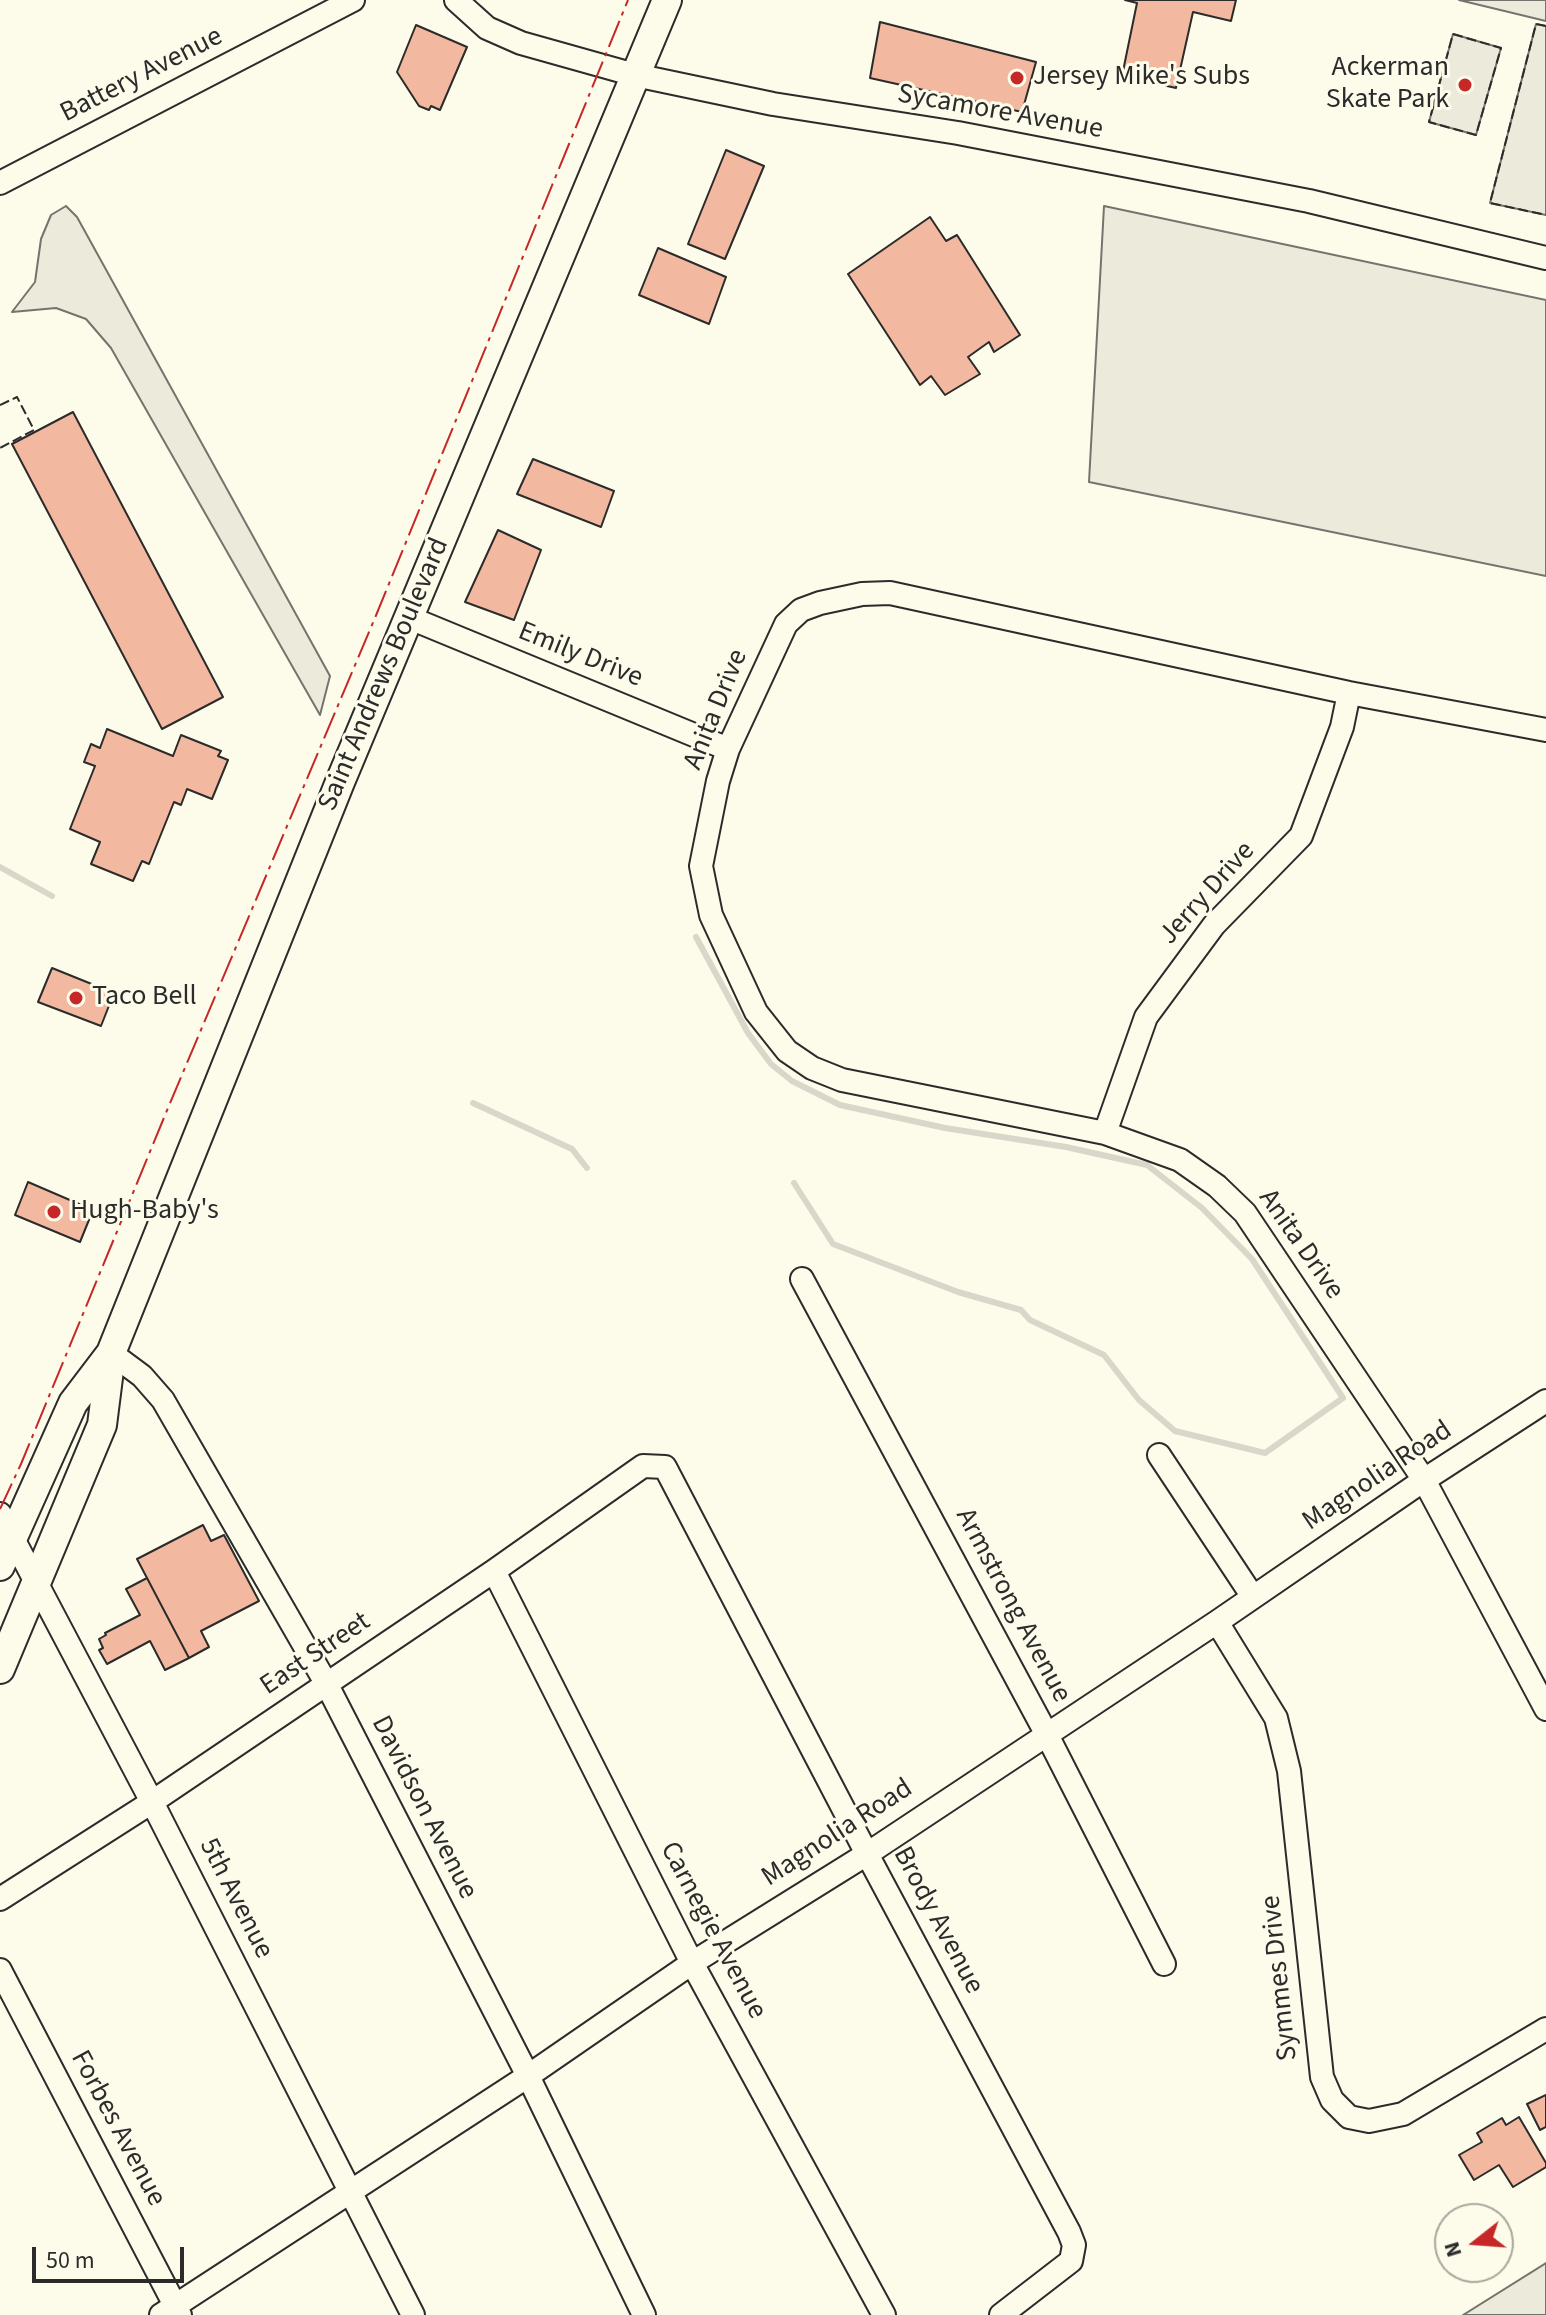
<!DOCTYPE html>
<html>
<head>
<meta charset="utf-8">
<style>
  body { margin:0 }
  #map { position:relative; width:1546px; height:2315px; overflow:hidden; background:#fdfbea; font-family:"Source Sans 3",sans-serif }
  canvas { display:block }
  .north { position:absolute; left:1434px; top:2203px; width:80px; height:80px; box-sizing:border-box; background:#fdfbea; border:2px solid #a9a89e; border-radius:50%; rotate:253deg; font-size:22px; font-weight:700; line-height:32px; text-align:center; color:#2b2b2b }
  .north::after { content:''; display:block; margin:auto; width:28px; height:36px; background:#c62828; clip-path:polygon(50% 0,100% 100%,50% 72%,0 100%) }
  .scale { position:absolute; left:32px; top:2247px; width:152px; height:36px; box-sizing:border-box; border:4px solid #2b2b2b; border-top:0; padding-left:10px; font-size:24px; line-height:28px; white-space:nowrap; color:#2b2b2b; -webkit-text-stroke:6px #fdfbea; paint-order:stroke }
</style>
</head>
<body>
<div id="map">
<canvas width="1546" height="2315"></canvas>
<div class="north">N</div>
<div class="scale">50 m</div>
</div>
<script>
const context = document.querySelector('canvas').getContext('2d');
context.lineJoin = 'round';
function fillPath(path, color) { context.fillStyle = color; context.fill(path, 'evenodd'); }
const poly = rows => new Path2D(rows.map(r => 'M' + r).join(''));
function strokePath(path, color, width, dash) { context.strokeStyle = color; context.lineWidth = width; context.lineCap = dash ? 'butt' : 'round'; context.setLineDash(dash || []); context.stroke(path); }
function label(font, color, halo, rows, align = 'center') {
  context.font = font + ' "Source Sans 3",sans-serif'; context.lineWidth = 6; context.setLineDash([]); context.textBaseline = 'middle'; context.strokeStyle = halo; context.fillStyle = color; for (const [text, x, y, turn = 0] of rows) {
    context.save(); context.translate(x, y); context.rotate((+turn || 0) * Math.PI / 180); context.textAlign = isNaN(turn) ? turn : align; if (halo) context.strokeText(text, 0, 0); context.fillText(text, 0, 0); context.restore();
  }
}
const green = poly([
  [1536,24,1546,26,1546,215,1490,203,1536,24],
  [1453,34,1501,48,1476,135,1429,122,1453,34],
  [66,206,77,217,330,676,320,715,111,348,86,319,56,308,12,312,35,282,41,239,51,215,66,206],
  [1104,206,1546,300,1546,576,1089,482,1104,206],
  [1546,2263,1546,2315,1463,2315,1546,2263]
]);
fillPath(green, '#ecebdb');
strokePath(green, '#74746e', 2);
const parking = poly([
  [1459,0,1546,0,1546,21,1459,0]
]);
fillPath(parking, '#eceadb');
strokePath(parking, '#74746e', 2);
strokePath(poly([
  [0,867,52,896],
  [696,937,748,1033,771,1064,792,1081,840,1105,945,1128,1066,1147,1147,1165,1202,1208,1252,1259,1343,1398,1265,1453,1175,1431,1139,1400,1104,1355,1030,1320,1021,1310,958,1292,833,1244,794,1183],
  [473,1103,572,1149,587,1168]
]), '#d8d7c9', 6);
const building = poly([
  [1125,0,1236,0,1231,21,1193,12,1176,88,1122,76,1137,3,1125,0],
  [880,22,1036,62,1022,112,870,78,880,22],
  [416,25,467,47,440,110,431,106,429,110,419,106,397,72,416,25],
  [726,150,764,166,725,259,688,244,726,150],
  [930,217,946,241,957,235,1020,335,994,352,989,342,968,357,980,374,945,395,931,376,920,385,848,274,930,217],
  [658,248,726,277,709,324,639,295,658,248],
  [73,412,223,697,162,729,12,444,73,412],
  [533,459,614,491,601,527,517,494,533,459],
  [498,530,541,550,514,620,465,602,498,530],
  [107,729,173,756,181,735,221,751,218,756,228,760,212,799,187,789,181,805,174,802,149,864,142,861,133,881,91,864,100,842,70,829,95,766,84,762,91,744,100,748,107,729],
  [52,968,114,993,101,1026,38,1002,52,968],
  [28,1182,93,1210,80,1242,15,1215,28,1182],
  [203,1525,211,1541,224,1535,259,1601,201,1631,209,1647,189,1658,137,1559,203,1525],
  [147,1578,189,1658,165,1670,150,1641,107,1664,99,1650,103,1648,99,1639,106,1635,105,1633,140,1615,126,1589,147,1578],
  [1546,2095,1546,2127,1540,2130,1527,2104,1546,2095],
  [1519,2117,1546,2163,1546,2167,1513,2187,1499,2165,1474,2180,1459,2155,1482,2142,1477,2133,1502,2118,1506,2125,1519,2117]
]);
fillPath(building, '#f2b8a0');
strokePath(building, '#2b2b2b', 2);
const minor = poly([
  [456,0,487,28,521,43,635,75,773,104,958,133,1309,201,1546,258],
  [0,183,353,0],
  [410,618,728,749],
  [1546,730,1349,693,890,593,862,594,820,603,801,610,786,624,728,749,718,781,701,866,711,915,756,1012,787,1051,812,1068,842,1080,1105,1133,1180,1160,1217,1186,1245,1213,1424,1480,1546,1709],
  [1105,1133,1146,1017,1214,925,1301,836,1342,727,1349,693],
  [802,1279,1046,1733,1164,1964],
  [111,1353,142,1376,163,1400,326,1683,528,2076,644,2315],
  [1159,1455,1253,1597],
  [0,1514,152,1802,413,2315],
  [494,1571,692,1963,884,2315],
  [1217,1622,1276,1718,1289,1771,1322,2077,1332,2100,1349,2117,1369,2121,1403,2114,1546,2029],
  [0,1899,152,1802,494,1571,643,1466,665,1467,867,1854,1069,2232,1074,2245,1071,2261,1001,2315],
  [0,1970,180,2315],
  [161,2315,528,2076,692,1963,867,1854,1217,1622,1424,1480,1546,1401]
]);
const major = poly([
  [0,1566,73,1403,111,1353,340,782,667,0],
  [0,1669,102,1425,111,1354]
]);
strokePath(minor, '#2b2b2b', 26);
strokePath(major, '#2b2b2b', 32);
strokePath(minor, '#fdfbea', 22);
strokePath(major, '#fdfbea', 28);
strokePath(poly([
  [1546,26,1536,24,1490,203,1546,215],
  [1453,34,1501,48,1476,135,1429,122,1453,34],
  [0,405,17,397,34,430,0,448]
]), '#2b2b2b', 2, [10, 4]);
strokePath(poly([
  [0,1509,21,1464,168,1108,377,613,628,0]
]), '#c62828', 2, [28, 6, 4, 6]);
for (const [x, y, r, color] of [
  [1017,78,8,"#c62828"],
  [1465,85,8,"#c62828"],
  [76,998,8,"#c62828"],
  [54,1212,8,"#c62828"]
]) { const dot = new Path2D(); dot.arc(x, y, r, 0, 2 * Math.PI); context.fillStyle = color; context.fill(dot); strokePath(dot, '#fdfbea', 3); }
label('28px', '#2b2b2b', '#fdfbea', [
  ["Ackerman",1449,69,"right"],
  ["Skate Park",1449,101,"right"],
  ["Jersey Mike's Subs",1033,78],
  ["Taco Bell",92,998],
  ["Hugh-Baby's",70,1212]
], 'left');
label('28px', '#2b2b2b', '#fdfbea', [
  ["Battery Avenue",142,76,-27],
  ["Sycamore Avenue",1000,113,10],
  ["Emily Drive",580,656,22],
  ["Saint Andrews Boulevard",385,675,-67],
  ["Anita Drive",717,710,-68],
  ["Jerry Drive",1208,894,-48],
  ["Anita Drive",1300,1245,55],
  ["Magnolia Road",1378,1477,-34],
  ["Armstrong Avenue",1012,1606,62],
  ["East Street",316,1655,-34],
  ["Davidson Avenue",423,1808,63],
  ["Magnolia Road",838,1834,-33],
  ["5th Avenue",235,1899,63],
  ["Brody Avenue",937,1921,62],
  ["Carnegie Avenue",712,1931,62],
  ["Symmes Drive",1281,1978,-96],
  ["Forbes Avenue",117,2129,62]
]);
</script>
</body>
</html>
